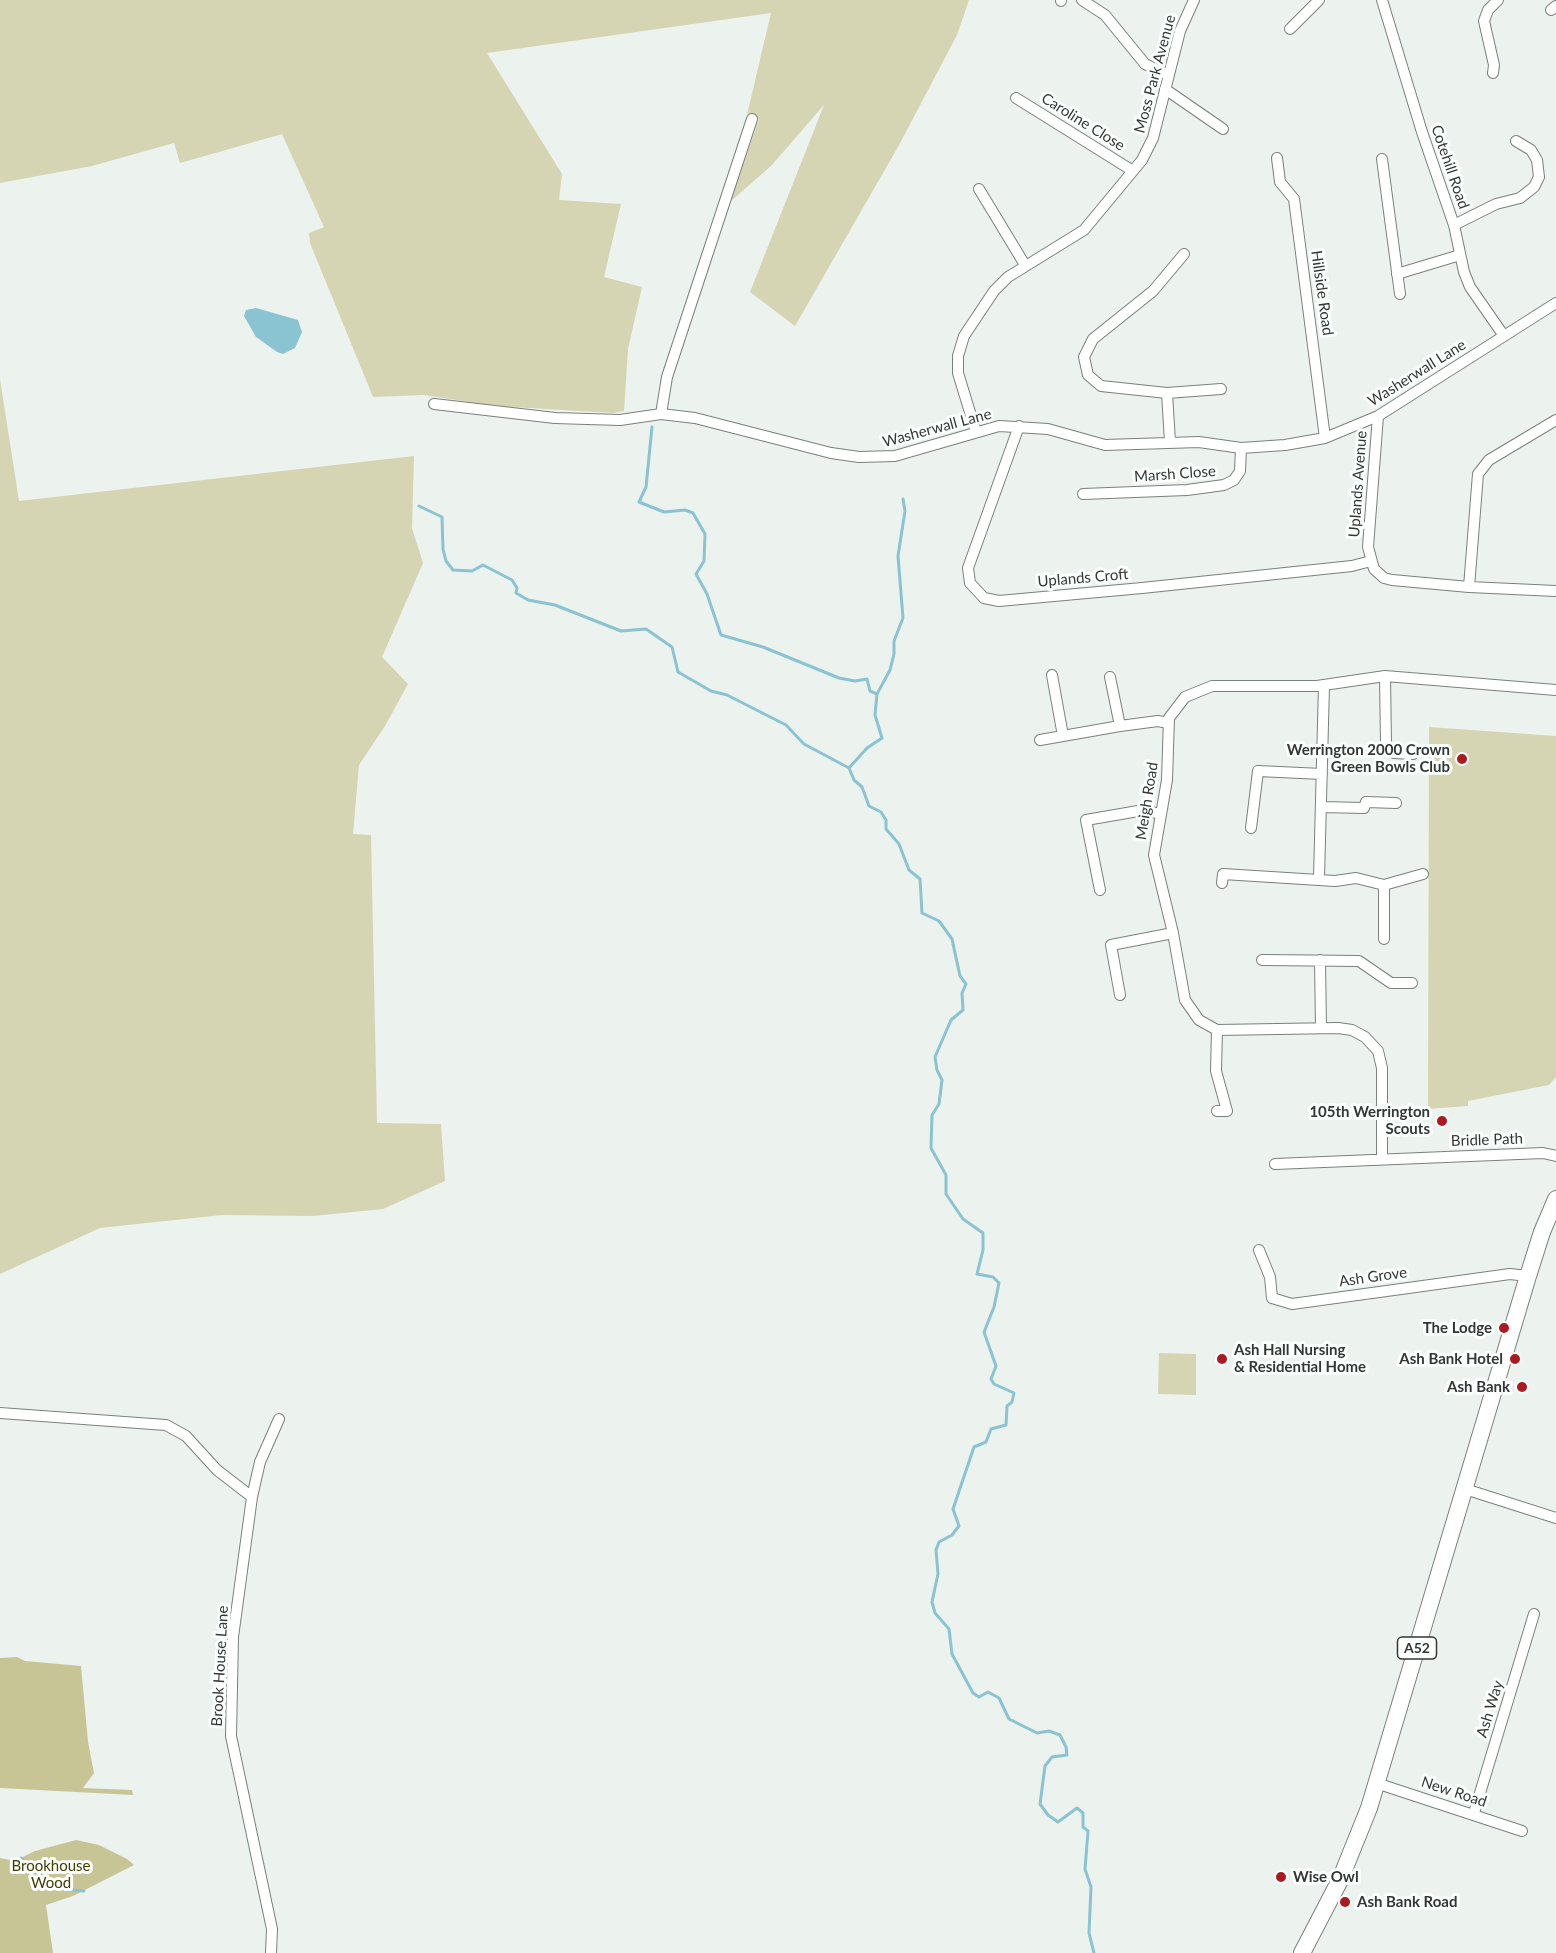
<!DOCTYPE html>
<html>
<head>
<meta charset="utf-8">
<style>
  body { margin:0 }
  canvas { display:block; background:#ecf2ee }
</style>
</head>
<body>
<canvas width="1556" height="1953"></canvas>
<script>
const context = document.querySelector('canvas').getContext('2d');
context.lineJoin = 'round';
function fillPath(path, color) { context.fillStyle = color; context.fill(path, 'evenodd'); }
const poly = rows => new Path2D(rows.map(r => 'M' + r).join(''));
function strokePath(path, color, width, dash) { context.strokeStyle = color; context.lineWidth = width; context.lineCap = dash ? 'butt' : 'round'; context.setLineDash(dash || []); context.stroke(path); }
function label(font, color, halo, rows, align = 'center') {
  context.font = font + ' Lato,sans-serif'; context.lineWidth = 6; context.setLineDash([]); context.textBaseline = 'middle'; context.strokeStyle = halo; context.fillStyle = color; for (const [text, x, y, turn = 0] of rows) {
    context.save(); context.translate(x, y); context.rotate((+turn || 0) * Math.PI / 180); context.textAlign = isNaN(turn) ? turn : align; if (halo) context.strokeText(text, 0, 0); context.fillText(text, 0, 0); context.restore();
  }
}
fillPath(poly([
  [0,0,969,0,957,35,898,147,795,326,750,292,824,105,771,166,730,202,759,119,747,115,771,13,487,53,562,174,559,200,621,204,604,277,642,287,628,349,624,411,613,413,495,406,424,395,373,397,310,243,309,233,324,227,282,134,180,163,174,143,92,166,0,183],
  [0,379,19,501,414,456,412,528,423,563,382,657,408,684,385,726,359,765,353,834,371,835,377,1123,441,1124,445,1181,383,1209,313,1216,222,1215,100,1228,0,1274],
  [1429,727,1556,736,1556,1077,1549,1085,1468,1101,1468,1106,1428,1109],
  [1159,1353,1196,1354,1196,1395,1158,1394]
]), '#d6d5b3');
fillPath(poly([
  [17,1657,25,1661,81,1666,88,1742,94,1773,83,1788,132,1790,133,1795,0,1788,0,1658],
  [76,1840,99,1845,127,1859,134,1865,73,1896,46,1905,53,1953,0,1953,0,1858,15,1861,35,1851]
]), '#c7c596');
fillPath(poly([
  [256,308,298,320,302,332,295,348,283,354,277,352,256,337,244,316,246,310]
]), '#8ac4d2');
strokePath(poly([
  [652,427,646,487,639,502,664,512,685,510,693,513,705,534,704,561,696,574,707,594,721,635,763,647,839,678,855,681,867,679,870,691,877,694],
  [419,506,442,517,443,549,446,561,453,570,472,571,483,565,512,580,517,588,516,593,528,600,555,605,621,631,646,629,672,647,678,672,711,691,727,695,786,725,804,744,849,768],
  [849,768,854,780,862,787,869,806,881,812,886,820,886,829,899,844,909,870,920,879,922,913,939,921,952,939,960,976,966,984,962,993,963,1010,951,1020,935,1057,937,1070,942,1080,939,1104,932,1115,931,1148,946,1175,946,1194,963,1219,983,1233,983,1250,977,1274,993,1277,999,1283,994,1307,984,1332,996,1366,991,1379,994,1384,1014,1393,1012,1402,1007,1406,1006,1425,991,1429,986,1442,974,1447,953,1509,959,1526,952,1535,939,1542,936,1550,938,1574,932,1602,935,1613,949,1629,952,1654,973,1693,979,1697,988,1692,999,1698,1009,1719,1037,1733,1049,1731,1060,1735,1066,1747,1067,1755,1052,1757,1045,1766,1040,1804,1048,1815,1058,1822,1077,1808,1083,1813,1083,1827,1088,1831,1085,1869,1091,1887,1089,1933,1094,1953],
  [849,768,867,748,882,738,875,715,877,694,890,670,894,654,894,641,903,618,898,556,905,511,903,499],
  [21,1858,46,1880,72,1890,84,1891]
]), '#8ac4d2', 3);
const minor = poly([
  [1082,0,1105,15,1145,64,1168,75],
  [1382,0,1422,132,1454,225,1464,272,1470,287,1504,336],
  [1061,1,1061,0],
  [1551,10,1556,6],
  [1290,29,1319,0],
  [1493,73,1494,65,1484,21,1488,10,1498,0],
  [1165,89,1223,129],
  [1016,98,1133,171],
  [1277,158,1280,182,1294,199,1325,438],
  [1382,159,1400,294],
  [979,189,1025,265],
  [1454,225,1496,204,1520,198,1534,187,1539,177,1537,160,1531,150,1516,141],
  [1397,274,1460,255],
  [1167,393,1221,389],
  [434,404,555,418,620,420,661,414,695,418,831,453,859,457,895,456,999,426,1048,429,1105,445,1199,442,1241,448,1285,445,1325,438,1378,416,1556,303],
  [661,414,667,377,752,119],
  [1378,416,1368,547,1374,569,1384,578,1392,580,1469,587,1478,474,1489,460,1556,420],
  [1019,426,968,568,970,583,984,598,999,601,1142,588,1352,566,1371,561],
  [976,432,958,373,958,356,964,336,994,291,1008,277,1084,230,1142,160,1153,138,1180,31,1194,0],
  [1170,442,1167,393,1101,386,1088,375,1084,357,1093,339,1153,291,1184,254],
  [1083,494,1187,490,1224,485,1234,480,1240,471,1241,448],
  [1469,587,1556,591],
  [1052,675,1063,736],
  [1385,676,1386,745,1394,753,1413,754],
  [1110,677,1120,726],
  [1040,740,1120,726,1158,721,1168,723],
  [1321,807,1364,808,1366,802,1396,803],
  [1251,828,1258,771,1322,774],
  [1319,878,1324,685],
  [1222,883,1223,874,1335,881,1356,878,1384,885,1423,874],
  [1100,890,1086,820,1144,810,1160,814],
  [1384,939,1384,885],
  [1262,960,1359,961,1391,983,1412,983],
  [1320,960,1321,1028],
  [1120,995,1111,945,1173,933],
  [1217,1030,1216,1071,1227,1111,1217,1111],
  [1382,1158,1382,1068,1378,1051,1365,1037,1352,1030,1338,1028,1217,1030,1199,1020,1185,1000,1173,933,1154,855,1167,780,1169,718,1185,697,1212,686,1317,686,1385,676,1556,690],
  [1275,1164,1543,1153,1556,1156],
  [1259,1250,1270,1277,1272,1298,1292,1304,1510,1274,1528,1276],
  [0,1413,166,1425,186,1436,217,1470,252,1497],
  [1465,1489,1556,1518],
  [1376,1783,1522,1831],
  [1474,1813,1534,1614],
  [271,1953,272,1929,231,1736,233,1637,252,1497,260,1462,279,1419]
]);
const highway = poly([
  [1302,1953,1340,1880,1369,1808,1528,1276,1542,1232,1556,1199]
]);
strokePath(minor, '#7a807c', 12);
strokePath(highway, '#7a807c', 18);
strokePath(minor, '#fff', 10);
strokePath(highway, '#fff', 16);
for (const [x, y, r, color] of [
  [1462,759,6,"#ac1921"],
  [1442,1121,6,"#ac1921"],
  [1504,1328,6,"#ac1921"],
  [1222,1359,6,"#ac1921"],
  [1515,1359,6,"#ac1921"],
  [1522,1387,6,"#ac1921"],
  [1281,1877,6,"#ac1921"],
  [1345,1902,6,"#ac1921"]
]) { const dot = new Path2D(); dot.arc(x, y, r, 0, 2 * Math.PI); context.fillStyle = color; context.fill(dot); strokePath(dot, '#fbfffd', 2); }
for (const [x, y, w] of [
  [1417,1648,39]
]) { const box = new Path2D(); box.roundRect(x - w / 2, y - 11, w, 22, 4.5); context.fillStyle = '#fbfffd'; context.fill(box); strokePath(box, '#343735', 1.5); }
label('bold 14px', '#343735', null, [
  ["A52",1417,1648]
]);
label('15px', '#343735', '#fbfffd', [
  ["Moss Park Avenue",1155,74,-75],
  ["Caroline Close",1083,122,32],
  ["Cotehill Road",1450,167,71],
  ["Hillside Road",1322,293,82],
  ["Washerwall Lane",1417,373,-32],
  ["Washerwall Lane",937,428,-15],
  ["Marsh Close",1175,474,-4],
  ["Uplands Avenue",1358,484,-86],
  ["Uplands Croft",1083,578,-5],
  ["Meigh Road",1147,801,-81],
  ["Bridle Path",1487,1140,-2],
  ["Ash Grove",1373,1277,-8],
  ["Brook House Lane",220,1666,-87],
  ["Ash Way",1490,1709,-73],
  ["New Road",1454,1792,18]
]);
label('bold 15px', '#343735', '#fbfffd', [
  ["Werrington 2000 Crown",1450,750],
  ["Green Bowls Club",1450,767],
  ["105th Werrington",1430,1112],
  ["Scouts",1430,1129],
  ["The Lodge",1492,1328],
  ["Ash Hall Nursing",1234,1350,"left"],
  ["& Residential Home",1234,1367,"left"],
  ["Ash Bank Hotel",1503,1359],
  ["Ash Bank",1510,1387],
  ["Wise Owl",1293,1877,"left"],
  ["Ash Bank Road",1357,1902,"left"]
], 'right');
label('15px', '#423e03', '#fbfffd', [
  ["Brookhouse",51,1866],
  ["Wood",51,1883]
]);
</script>
</body>
</html>
